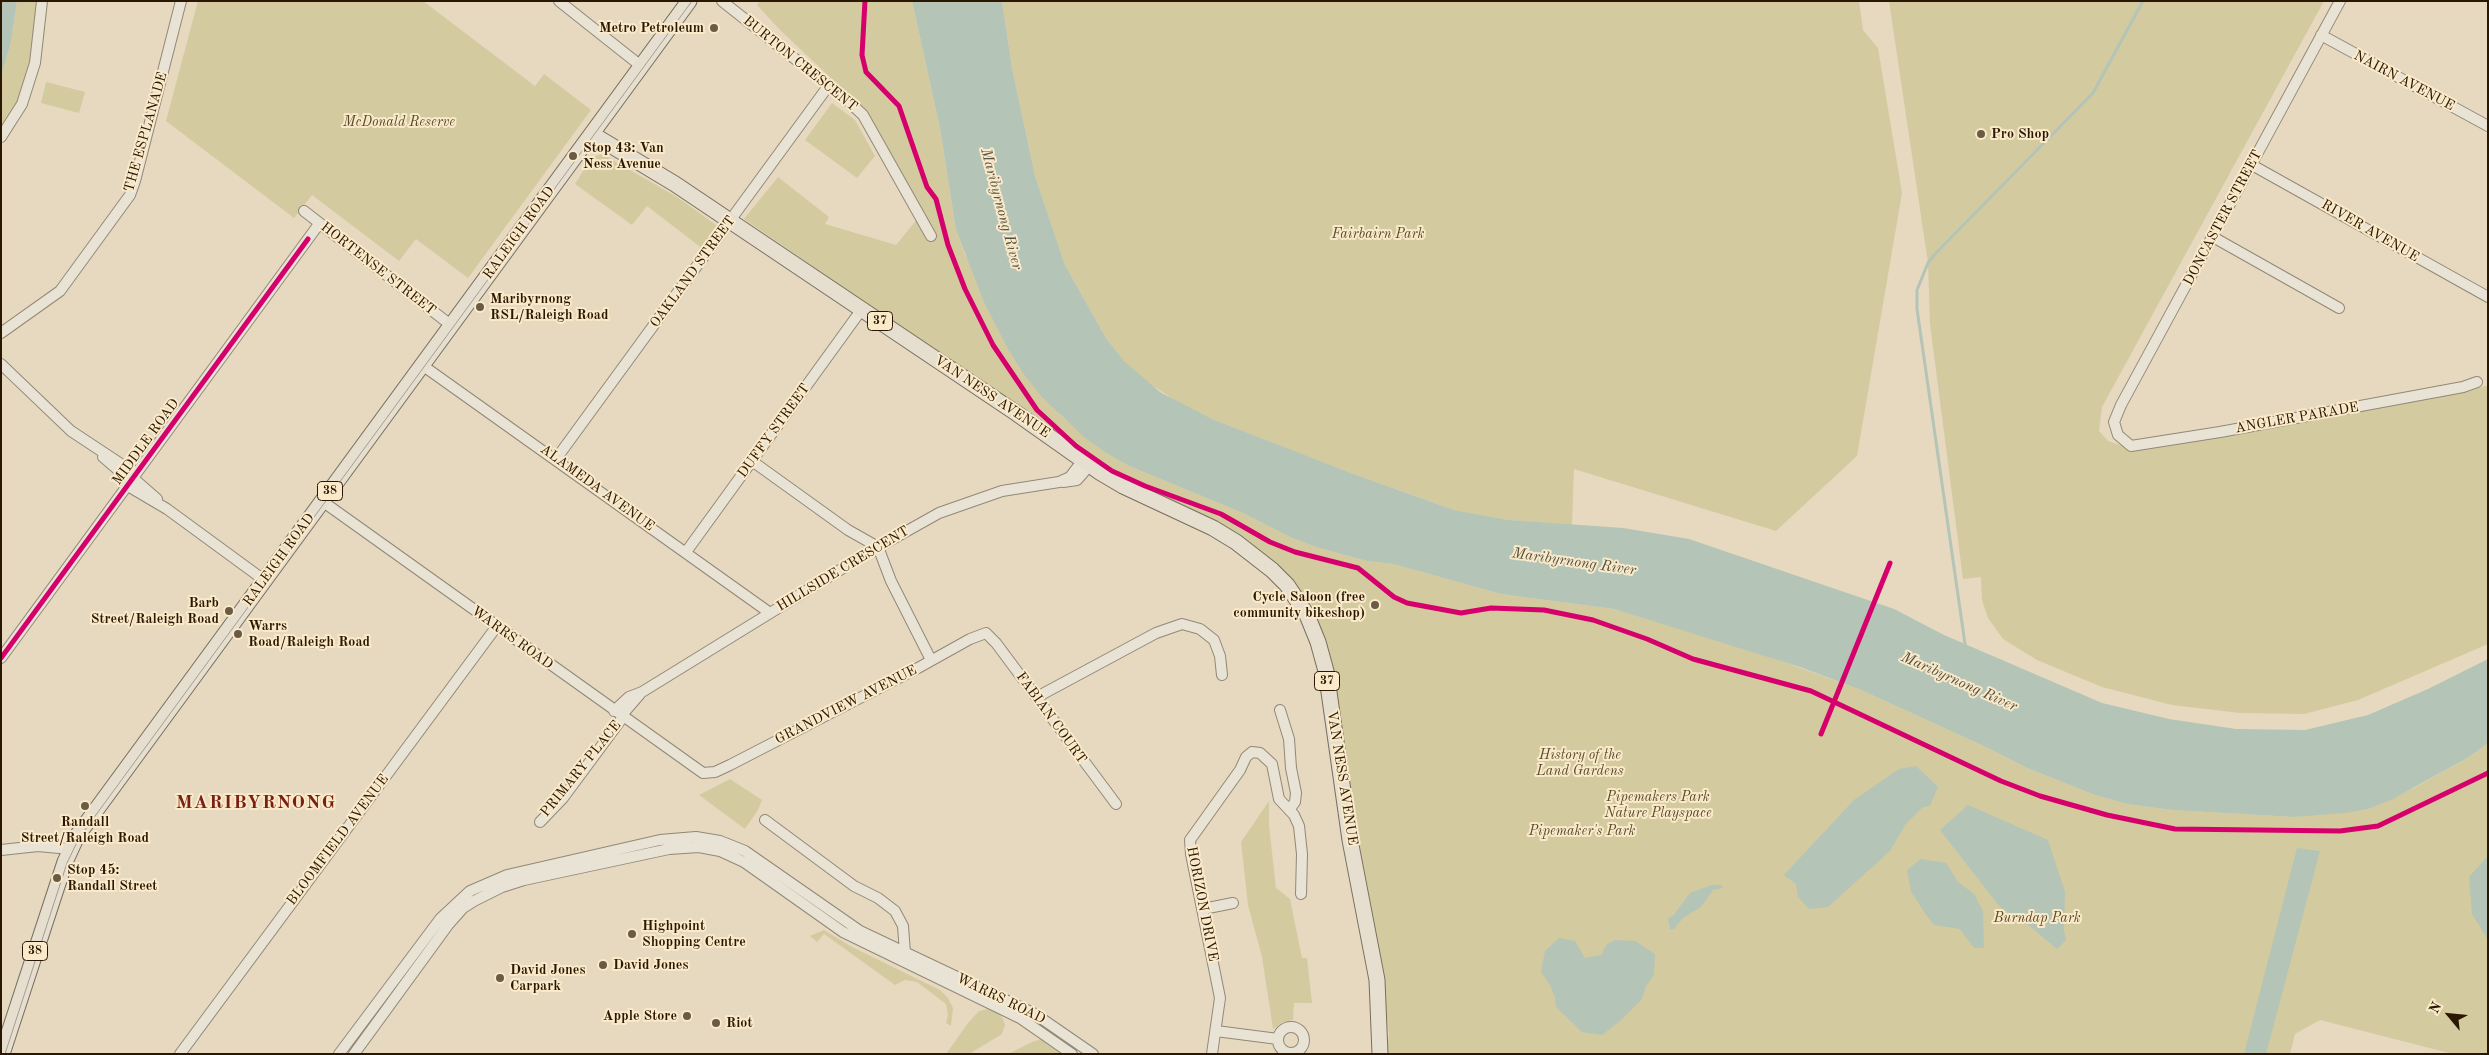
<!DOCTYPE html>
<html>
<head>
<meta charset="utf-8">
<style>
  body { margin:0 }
  #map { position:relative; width:2489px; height:1055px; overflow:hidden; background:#e6d9bf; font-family:"Old Standard TT",serif }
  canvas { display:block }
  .frame { position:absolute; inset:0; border:2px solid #2a1701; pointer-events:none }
  .north { position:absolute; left:2424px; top:990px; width:50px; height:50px; -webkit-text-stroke:4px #faeaca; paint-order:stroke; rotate:298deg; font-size:14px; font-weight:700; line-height:20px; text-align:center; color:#2a1701 }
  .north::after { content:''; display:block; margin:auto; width:18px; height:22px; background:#2a1701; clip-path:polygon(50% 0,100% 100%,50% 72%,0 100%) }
</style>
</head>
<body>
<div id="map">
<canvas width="2489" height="1055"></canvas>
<div class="frame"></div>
<div class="north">N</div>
</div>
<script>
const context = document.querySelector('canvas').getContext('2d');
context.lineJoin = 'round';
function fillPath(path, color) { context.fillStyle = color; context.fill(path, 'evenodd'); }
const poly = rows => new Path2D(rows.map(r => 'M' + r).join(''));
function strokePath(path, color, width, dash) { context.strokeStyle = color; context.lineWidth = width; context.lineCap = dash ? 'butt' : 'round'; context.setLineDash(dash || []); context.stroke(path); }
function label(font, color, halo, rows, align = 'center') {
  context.font = font + ' "Old Standard TT",serif'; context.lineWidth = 4; context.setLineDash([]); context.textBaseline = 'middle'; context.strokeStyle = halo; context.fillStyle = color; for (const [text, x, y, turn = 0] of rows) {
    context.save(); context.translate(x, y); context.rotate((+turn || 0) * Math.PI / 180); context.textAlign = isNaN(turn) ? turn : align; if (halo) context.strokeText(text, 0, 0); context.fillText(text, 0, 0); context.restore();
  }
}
fillPath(poly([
  [17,1,37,1,30,63,19,100,1,127,1,77,11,42],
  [198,1,423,1,535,86,544,74,591,110,468,278,416,239,399,261,312,195,294,218,166,121],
  [760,1,912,1,940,128,956,230,965,255,1061,416,1106,453,1129,466,1243,513,1292,538,1316,547,1367,561,1393,564,1501,594,1614,609,1762,654,1861,690,1988,748,2027,768,2095,795,2127,804,2172,810,2294,817,2368,809,2414,788,2469,757,2488,743,2488,1054,2453,1054,2320,1020,2295,1034,2290,1054,1386,1054,1389,1035,1376,932,1349,789,1332,666,1313,606,1282,570,1244,538,1104,469,1050,429,744,219,778,177,829,217,825,224,896,245,923,212,864,109,781,31,757,5],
  [1002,1,1859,1,1863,30,1878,48,1902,193,1857,456,1776,531,1574,469,1572,525,1509,520,1454,510,1323,463,1212,419,1184,406,1141,378,1124,361,1106,338,1065,265,1035,176,1012,68],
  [1889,1,2324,1,2102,407,2099,431,2108,441,2129,448,2467,392,2488,385,2488,644,2358,700,2304,714,2240,713,2172,705,2102,687,2037,660,2003,639,1988,618,1982,600,1981,577,1963,579,1930,324,1928,263],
  [46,82,85,92,79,113,41,103],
  [832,103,855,120,875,156,857,178,805,140],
  [602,154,677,197,719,227,703,249,647,206,632,225,575,184,592,157],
  [730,779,762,800,758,810,745,829,699,795],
  [1269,801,1269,825,1276,888,1290,899,1302,958,1307,958,1312,1003,1294,1003,1293,1020,1283,1022,1273,1029,1262,957,1248,905,1241,842],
  [824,930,852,947,940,990,948,998,953,1008,951,1026,946,1023,948,1015,946,1004,917,982,905,980,895,985,824,934,817,942,810,936],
  [988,1009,996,1010,1002,1017,1005,1025,1002,1034,969,1054,946,1054,968,1023,979,1011],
  [1041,1039,1066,1054,1008,1054,1032,1042]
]), '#d3cb9f');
fillPath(poly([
  [1,1,17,1,11,42,1,77],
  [912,1,1002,1,1012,68,1035,176,1065,265,1106,338,1124,361,1160,392,1212,419,1348,472,1454,510,1509,520,1623,528,1689,539,1894,609,1944,635,2102,703,2169,719,2236,729,2305,730,2368,715,2428,689,2488,659,2488,743,2469,757,2393,799,2368,809,2345,813,2294,817,2172,810,2127,804,2095,795,2027,768,1988,748,1861,690,1800,667,1614,609,1501,594,1393,564,1367,561,1316,547,1292,538,1243,513,1129,466,1106,453,1084,437,1042,397,1023,373,1007,347,984,302,956,230,940,128],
  [1916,766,1938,787,1930,806,1923,807,1905,825,1890,851,1828,907,1809,909,1798,897,1796,884,1784,875,1854,800,1899,769],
  [1968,805,2048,840,2065,892,2064,930,2066,940,2057,949,2031,927,2000,907,1940,830],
  [2297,848,2320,851,2266,1054,2244,1054],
  [2488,856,2488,940,2472,914,2469,877],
  [1921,859,1946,863,1958,882,1974,894,1983,911,1984,948,1974,948,1960,929,1934,925,1924,912,1911,891,1907,870],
  [1712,885,1721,885,1723,888,1713,890,1701,907,1683,918,1674,929,1670,929,1668,918,1673,916,1690,893],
  [1559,938,1575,941,1585,958,1601,955,1607,944,1615,940,1635,941,1655,954,1654,975,1646,986,1642,999,1620,1021,1602,1035,1582,1032,1556,1007,1555,997,1550,985,1541,972,1545,951]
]), '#b4c4b7');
strokePath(poly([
  [1965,644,1917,309,1917,290,1928,263,1935,254,2093,93,2143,1]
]), '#b4c4b7', 3);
const street = poly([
  [559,1,641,66],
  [722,1,847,100,863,115,931,236],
  [2340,1,2121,405,2114,422,2118,435,2131,446,2220,432,2463,387,2477,382],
  [2321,35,2488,126],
  [1,137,22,104,35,63,42,1],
  [2252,165,2488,297],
  [304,211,452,326],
  [2213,237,2339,308],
  [1,333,60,291,130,195,135,181,181,1],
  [1,364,71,431,136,474],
  [422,365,770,613],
  [103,457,131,481],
  [556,459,829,85],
  [752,461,848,530,878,547,891,581,931,660],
  [133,478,157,499],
  [1063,482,1077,480,1090,465],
  [128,486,167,509,264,580],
  [322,501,703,773,715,772,730,765,918,668,970,639,986,633,996,643,1116,804],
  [686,552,862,309],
  [1,658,319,224],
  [1037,697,1156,633,1182,624,1200,629,1214,640,1220,656,1222,675],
  [1280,710,1289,739,1291,768,1296,793,1295,802,1289,810],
  [614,711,629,697,642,692,866,554,939,513,1002,491,1059,482,1070,477,1083,460],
  [621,716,640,694],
  [765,820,854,886,878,898,895,911,903,926,905,953,903,958],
  [540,822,563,798,623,717],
  [1,850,38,846,70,849],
  [1203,909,1233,903],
  '1278 1040a13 13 0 1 1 26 0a13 13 0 1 1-26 0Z',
  [1216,1031,1278,1039],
  [180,1054,497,626],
  [339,1054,440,919,470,891,507,875,660,840,696,837,720,841,745,851,860,931,1035,1014,1093,1054],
  [354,1054,448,925,463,908,474,901,502,887,524,880,669,849,699,847,720,851,744,862,843,932,1020,1018,1072,1054],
  [1212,1054,1220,998,1191,854,1190,840,1240,770,1246,757,1252,752,1260,753,1272,764,1279,799,1294,815,1299,826,1302,854,1301,894]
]);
const primary = poly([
  [592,134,675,184,1016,413,1101,473,1123,486,1213,528,1236,542,1272,570,1287,585,1307,615,1318,642,1326,671,1350,840,1377,980,1380,1054],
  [2,1054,65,862,77,836,689,1]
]);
strokePath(street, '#928877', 12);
strokePath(primary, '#776e5e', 17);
strokePath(street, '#e9e3d6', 10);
strokePath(primary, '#e6decf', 15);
strokePath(poly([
  [5,1054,67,863,79,838,692,1]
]), '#a49d91', 1);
strokePath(poly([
  [865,1,862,55,866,72,899,106,927,187,936,199,948,245,965,289,993,345,1037,410,1076,446,1112,471,1145,486,1221,514,1270,542,1295,552,1358,568,1394,597,1407,603,1461,613,1491,608,1544,610,1593,620,1647,639,1693,659,1811,691,2001,781,2040,796,2107,815,2175,829,2340,831,2378,826,2488,773],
  [1,658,308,239],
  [1821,734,1890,563]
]), '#d6006c', 5);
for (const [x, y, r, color] of [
  [714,28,5,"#6c5b44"],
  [1981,134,5,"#6c5b44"],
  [573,156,5,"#6c5b44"],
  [480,307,5,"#6c5b44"],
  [1375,605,5,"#6c5b44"],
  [229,611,5,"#6c5b44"],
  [238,634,5,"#6c5b44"],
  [85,806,5,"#6c5b44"],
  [57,878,5,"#6c5b44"],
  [632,934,5,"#6c5b44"],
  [603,965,5,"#6c5b44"],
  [500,978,5,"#6c5b44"],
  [687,1016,5,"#6c5b44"],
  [716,1023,5,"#6c5b44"]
]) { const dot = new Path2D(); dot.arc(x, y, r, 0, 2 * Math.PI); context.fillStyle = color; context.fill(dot); strokePath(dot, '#faeaca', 2); }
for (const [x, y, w] of [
  [880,321,25],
  [330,491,25],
  [1327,681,25],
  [35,951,25]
]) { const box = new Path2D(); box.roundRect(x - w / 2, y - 9.5, w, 19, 4); context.fillStyle = '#faeaca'; context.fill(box); strokePath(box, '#2a1701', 1); }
label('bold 12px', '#2a1701', null, [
  ["37",880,321],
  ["38",330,491],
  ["37",1327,681],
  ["38",35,951]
]);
label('bold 14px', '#2a1701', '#faeaca', [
  ["Metro Petroleum",704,28,"right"],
  ["Pro Shop",1991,134],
  ["Stop 43: Van",583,148],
  ["Ness Avenue",583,164],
  ["Maribyrnong",490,299],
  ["RSL/Raleigh Road",490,315],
  ["Cycle Saloon (free",1365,597,"right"],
  ["community bikeshop)",1365,613,"right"],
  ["Barb",219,603,"right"],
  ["Street/Raleigh Road",219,619,"right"],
  ["Warrs",248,626],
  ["Road/Raleigh Road",248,642],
  ["Randall",85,822,"center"],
  ["Street/Raleigh Road",85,838,"center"],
  ["Stop 45:",67,870],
  ["Randall Street",67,886],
  ["Highpoint",642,926],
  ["Shopping Centre",642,942],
  ["David Jones",613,965],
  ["David Jones",510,970],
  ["Carpark",510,986],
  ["Apple Store",677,1016,"right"],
  ["Riot",726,1023]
], 'left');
label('14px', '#2a1701', '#faeaca', [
  ["BURTON CRESCENT",800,64,39],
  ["NAIRN AVENUE",2404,81,28],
  ["THE ESPLANADE",146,132,-74],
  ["DONCASTER STREET",2223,218,-62],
  ["RIVER AVENUE",2370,231,30],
  ["RALEIGH ROAD",519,233,-54],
  ["HORTENSE STREET",378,269,38],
  ["OAKLAND STREET",693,272,-54],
  ["VAN NESS AVENUE",992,397,34],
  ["ANGLER PARADE",2297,418,-10],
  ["DUFFY STREET",774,431,-54],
  ["MIDDLE ROAD",146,442,-54],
  ["ALAMEDA AVENUE",597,488,36],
  ["RALEIGH ROAD",279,560,-54],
  ["HILLSIDE CRESCENT",843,569,-31],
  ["WARRS ROAD",512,638,36],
  ["GRANDVIEW AVENUE",846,705,-27],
  ["FABIAN COURT",1051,718,54],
  ["PRIMARY PLACE",581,769,-51],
  ["VAN NESS AVENUE",1342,778,81],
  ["BLOOMFIELD AVENUE",338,840,-53],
  ["HORIZON DRIVE",1202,904,79],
  ["WARRS ROAD",1001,999,26]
]);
label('italic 14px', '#584929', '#faeaca', [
  ["McDonald Reserve",399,122],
  ["Fairbairn Park",1378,234],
  ["History of the",1580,755],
  ["Land Gardens",1580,771],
  ["Pipemakers Park",1658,797],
  ["Nature Playspace",1658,813],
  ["Pipemaker's Park",1582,831],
  ["Burndap Park",2037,918]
]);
label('italic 15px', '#53503f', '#faeaca', [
  ["Maribyrnong River",1001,209,75],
  ["Maribyrnong River",1574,562,8],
  ["Maribyrnong River",1959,682,24]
]);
context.letterSpacing = '1px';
label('bold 19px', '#7a1f14', '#faeaca', [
  ["MARIBYRNONG",256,803]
]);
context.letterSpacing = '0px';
</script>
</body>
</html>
